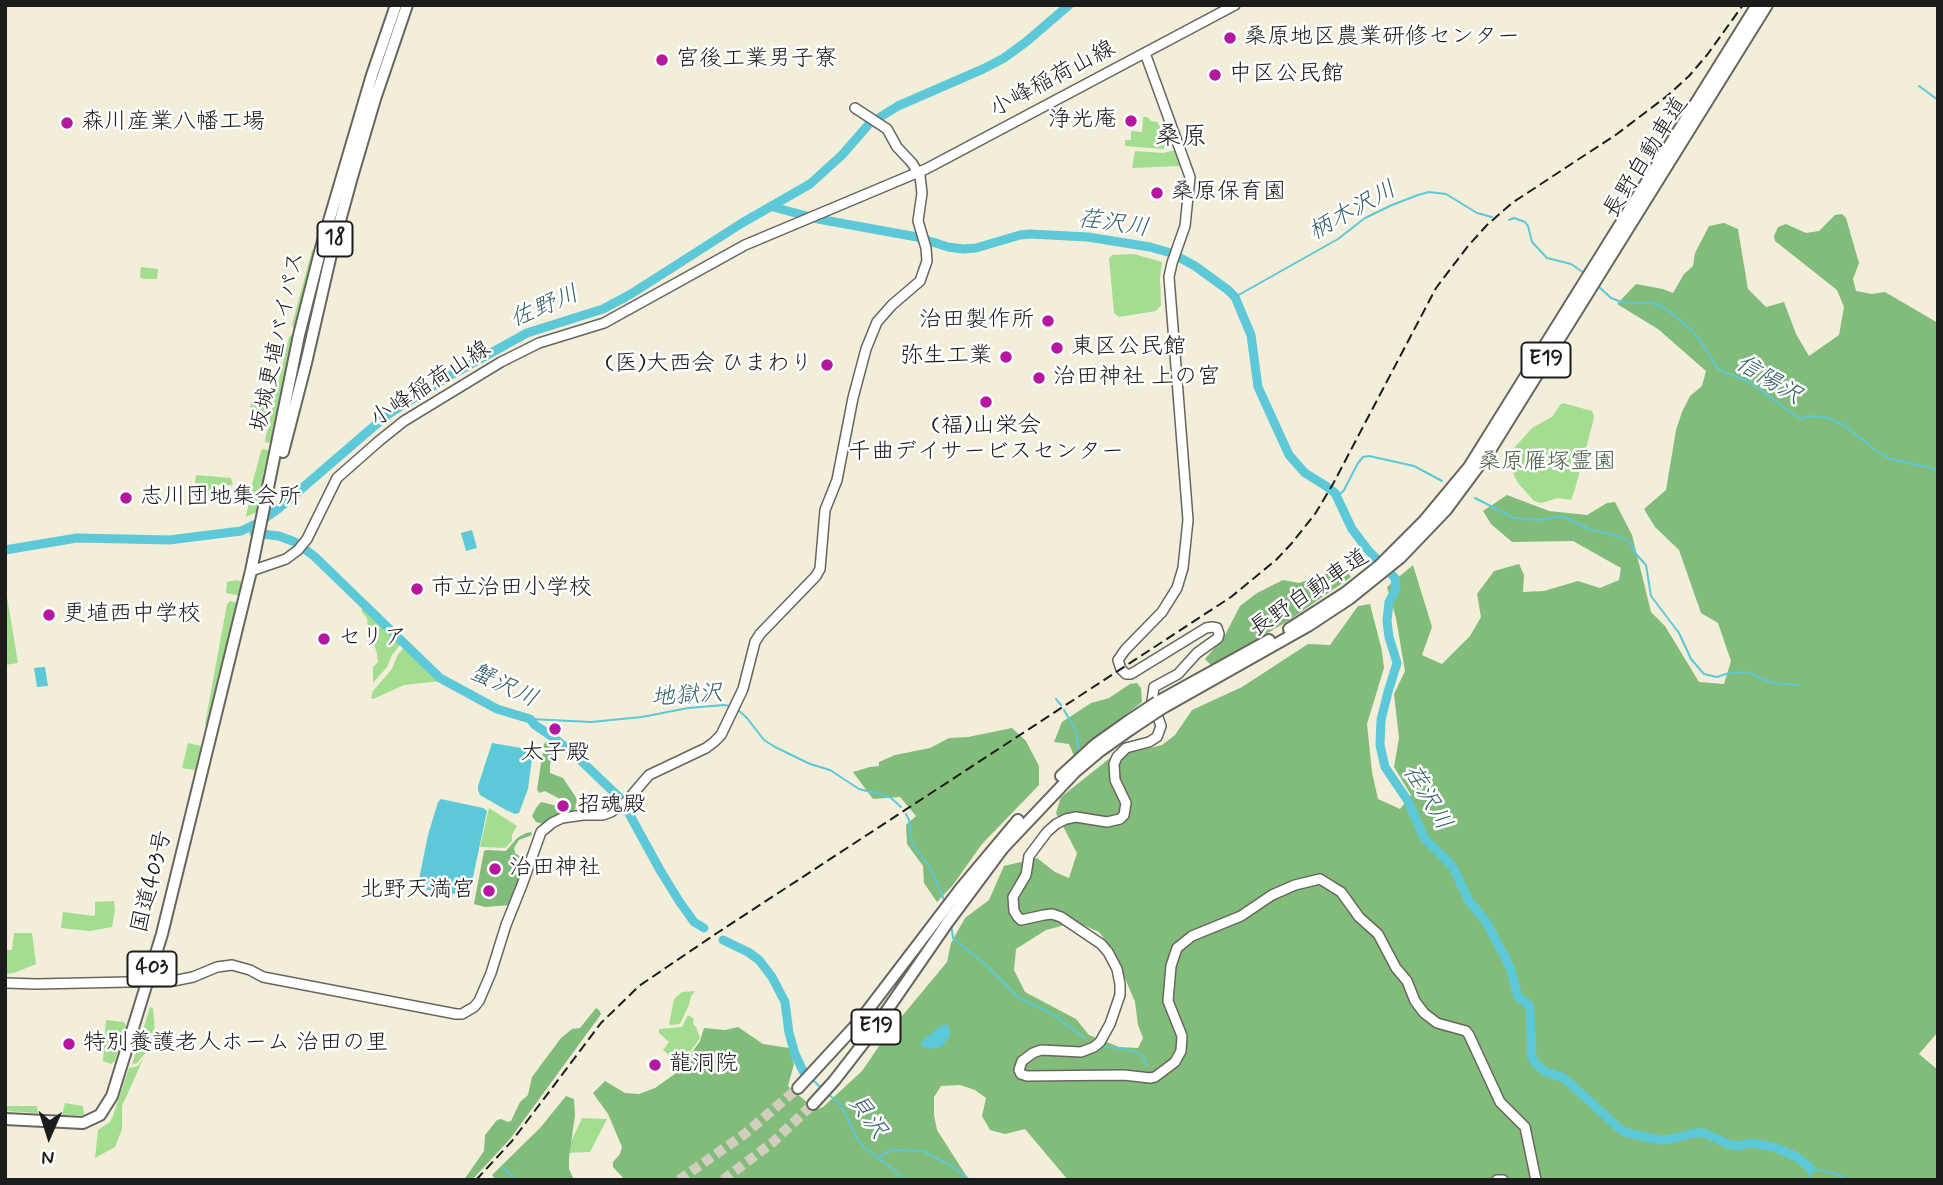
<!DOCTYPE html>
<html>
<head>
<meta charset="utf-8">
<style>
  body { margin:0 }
  #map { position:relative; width:1943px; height:1185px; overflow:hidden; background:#f2eeda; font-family:Mynerve,sans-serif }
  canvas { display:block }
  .frame { position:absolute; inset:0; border:7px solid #1c1c1c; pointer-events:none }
  .north { position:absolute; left:14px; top:1101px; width:70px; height:70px; -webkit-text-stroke:5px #fff; paint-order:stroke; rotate:183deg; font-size:19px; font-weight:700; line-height:28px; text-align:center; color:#1c1c1c }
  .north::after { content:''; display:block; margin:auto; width:24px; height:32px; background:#1c1c1c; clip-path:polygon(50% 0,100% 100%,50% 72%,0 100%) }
</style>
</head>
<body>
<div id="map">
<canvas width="1943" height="1185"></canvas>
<div class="frame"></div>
<div class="north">N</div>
</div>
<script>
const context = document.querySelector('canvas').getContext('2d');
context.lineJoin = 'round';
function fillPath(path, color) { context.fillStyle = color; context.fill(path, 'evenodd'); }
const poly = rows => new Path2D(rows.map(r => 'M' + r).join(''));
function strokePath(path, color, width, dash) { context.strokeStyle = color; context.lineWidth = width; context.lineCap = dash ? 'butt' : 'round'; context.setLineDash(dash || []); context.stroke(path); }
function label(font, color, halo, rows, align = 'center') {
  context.font = font + ' Mynerve,"Klee One",sans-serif'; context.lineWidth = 5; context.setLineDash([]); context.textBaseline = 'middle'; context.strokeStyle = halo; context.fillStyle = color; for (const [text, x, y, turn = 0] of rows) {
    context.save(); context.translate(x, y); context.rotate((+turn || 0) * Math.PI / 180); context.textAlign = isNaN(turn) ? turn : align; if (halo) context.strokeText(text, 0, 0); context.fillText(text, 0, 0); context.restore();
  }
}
fillPath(poly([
  [1143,117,1147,117,1151,121,1157,122,1162,130,1165,130,1164,149,1125,146,1125,140,1131,140,1131,131,1142,132],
  [1176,150,1180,166,1132,168,1135,151,1163,153],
  [312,250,317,252,297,329,294,329,292,325],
  [1134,254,1162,262,1160,278,1161,305,1156,311,1119,317,1114,313,1109,258,1112,255],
  [141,267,158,269,157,279,143,279,140,277],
  [293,334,296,334,279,421,274,427,271,442,266,443,265,440,289,337],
  [251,402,267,408,263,423,250,428],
  [1563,403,1592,411,1594,416,1593,422,1575,489,1571,500,1558,498,1541,503,1534,501,1518,483,1506,459,1507,456,1532,428,1552,417,1560,405],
  [263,449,268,450,268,455,263,475,268,476,261,510,246,517,253,481,261,451],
  [196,475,231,478,233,485,215,485,214,493,211,495,196,494,195,483],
  [237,580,243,582,243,584,241,596,226,593,227,582],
  [5,585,18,663,5,665],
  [230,601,239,603,209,724,205,724,227,604],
  [363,607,401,644,392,655,387,667,373,683,373,667,378,662,377,654,370,629,368,628,367,618,361,611],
  [404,647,441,681,404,685,373,699,371,698,373,691,392,669,397,656],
  [188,743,201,746,195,770,182,768],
  [489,808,517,826,512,835,512,841,505,848,480,847],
  [114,901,115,910,112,927,90,931,61,928,63,912,93,916,95,915,95,902],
  [14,933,32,933,36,964,14,973,5,974,5,950,12,950],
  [695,991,691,996,689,1005,680,1024,669,1025,674,999,682,992],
  [150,1007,153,1008,155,1033,147,1051,137,1063,132,1065],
  [688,1015,694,1019,693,1024,696,1027,700,1038,681,1065,663,1050,669,1042,659,1033,659,1029,682,1027],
  [106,1020,124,1022,126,1027,115,1061,111,1064,103,1061],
  [144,1057,122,1106,122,1129,115,1147,95,1158,98,1130,110,1122,113,1116,129,1068,138,1066],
  [65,1103,83,1106,84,1115,62,1115],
  [5,1106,37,1106,38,1113,5,1111],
  [582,1118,607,1119,590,1152,566,1153]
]), '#a3dd90');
fillPath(poly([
  [1842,214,1846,218,1859,263,1853,279,1856,291,1872,294,1885,292,1938,323,1938,1032,1919,1054,1938,1070,1938,1180,1068,1180,1025,1129,1005,1134,990,1130,982,1116,986,1098,975,1090,960,1085,941,1086,934,1097,934,1115,937,1130,969,1180,625,1180,613,1167,613,1162,620,1154,622,1147,608,1114,593,1093,605,1081,625,1093,639,1094,655,1088,679,1071,700,1041,704,1028,725,1030,738,1027,763,1044,789,1048,794,1064,788,1086,816,1110,823,1107,862,1071,888,1033,947,962,951,943,965,918,989,900,1004,866,1037,858,1055,872,1069,878,1077,853,1056,813,1061,797,1110,758,1162,745,1175,735,1192,710,1242,687,1308,644,1330,645,1358,606,1370,604,1382,651,1384,668,1367,724,1372,772,1378,799,1400,809,1411,795,1394,767,1399,738,1394,694,1405,671,1396,618,1387,587,1413,565,1432,627,1422,655,1442,664,1470,636,1481,617,1477,594,1494,571,1519,564,1524,575,1523,592,1544,591,1578,581,1600,588,1619,580,1621,568,1573,541,1512,542,1491,524,1483,511,1507,495,1549,511,1587,515,1607,503,1615,502,1632,535,1651,612,1665,626,1699,682,1724,684,1731,661,1718,623,1701,613,1679,550,1655,527,1644,509,1666,490,1676,430,1682,412,1690,396,1702,386,1706,371,1658,329,1617,304,1636,284,1663,289,1673,293,1684,274,1693,266,1695,253,1709,226,1724,223,1738,229,1748,289,1766,307,1784,302,1796,334,1809,356,1839,335,1844,307,1837,290,1775,241,1774,236,1778,227,1786,224,1806,233,1819,231,1835,215],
  [1065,925,1083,925,1099,932,1113,950,1135,1002,1138,1025,1143,1038,1138,1048,1119,1047,1089,1035,1076,1019,1025,992,1014,970,1016,949,1046,930],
  [1346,570,1351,577,1288,621,1212,666,1205,659,1224,637,1240,606,1257,593,1283,580,1299,583,1322,575],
  [1137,683,1141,688,1142,702,1074,756,1069,744,1054,742,1062,722,1091,703,1109,698,1130,684],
  [1012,728,1026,741,1039,766,1039,785,982,844,953,885,937,902,924,883,923,866,907,844,906,825,916,816,900,797,873,799,853,772,870,767,879,766,879,762,895,755,930,748,949,738,968,737],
  [547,741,550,742,555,753,550,764,550,773,563,778,577,799,575,810,560,815,543,824,536,822,532,816,536,808,541,802,558,806,560,799,545,791,540,793,537,790,544,744],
  [531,832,532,835,519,840,514,848,515,853,526,861,510,905,485,907,474,904,484,851,486,850,506,851,517,838,526,833],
  [596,1008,599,1010,601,1014,599,1017,510,1139,472,1180,464,1180,484,1151,485,1135,497,1120,501,1119,508,1122,511,1121,520,1102,528,1095,532,1077,561,1038,572,1029,580,1028],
  [566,1096,574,1099,575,1115,569,1158,569,1169,574,1180,496,1180,492,1175,540,1128]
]), '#82bc7a');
fillPath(poly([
  [472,530,477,548,466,551,461,533],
  [45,667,48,686,37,687,34,668],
  [492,743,533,750,528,789,519,813,515,814,506,810,480,795,478,790,478,786],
  [441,799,483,808,487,811,469,896,423,889,418,884,428,835,438,802],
  [946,1024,949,1027,950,1035,942,1047,929,1049,921,1046,921,1042,939,1027]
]), '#5dc8d7');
strokePath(poly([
  [1919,86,1938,100],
  [1509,220,1514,218,1525,222,1528,226,1532,242,1547,258,1571,264,1584,273],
  [1598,286,1611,298,1619,301,1631,303,1653,303,1666,309,1691,329,1699,339,1718,369,1751,383,1800,419,1810,416,1828,418,1844,425,1878,452,1890,459,1928,467,1938,471],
  [1235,297,1338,239,1365,218,1392,205,1418,195,1429,192,1446,194,1477,213,1492,217],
  [1337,497,1344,490,1358,463,1363,457,1369,456,1414,466,1442,481],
  [1475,498,1514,518,1539,520,1562,516,1589,529,1621,537,1630,542,1636,554,1646,565,1651,596,1679,633,1691,659,1704,674,1717,677,1729,673,1748,672,1772,683,1799,685],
  [1056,699,1061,705],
  [738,710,747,718,764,740,775,747,810,764,830,770,859,789,890,797,901,807],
  [1064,710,1075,729,1079,751],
  [530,719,591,722,642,717,688,708,724,705,730,706],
  [906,814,909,820,912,844,930,867,945,902],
  [951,924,953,938,986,965,1019,998,1051,1013,1085,1038],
  [1103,1047,1113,1047,1136,1052,1143,1056,1147,1066],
  [813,1080,822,1089],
  [829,1095,838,1102,846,1115,856,1137,863,1146,906,1180],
  [880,1156,892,1150,923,1151,952,1166,970,1180],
  [503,1167,516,1180],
  [1808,1180,1811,1169,1834,1173,1847,1180]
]), '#5dc8d7', 2);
strokePath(poly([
  [773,207,818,219,917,237,948,247,963,249,976,248,1020,235,1030,234,1088,237,1150,247,1171,253,1195,266,1228,290,1235,297,1251,335,1258,387,1289,455,1305,473,1326,486,1335,493,1352,529,1368,550,1395,578,1396,589,1389,602,1387,621,1389,637,1397,663,1388,692,1381,720,1380,745,1385,767,1408,801,1424,838,1453,867,1469,901,1485,920,1506,959,1511,970,1518,997,1529,1005,1530,1009,1532,1057,1535,1063,1544,1071,1564,1078,1620,1129,1628,1133,1659,1140,1671,1139,1694,1133,1704,1133,1728,1144,1739,1146,1750,1143,1774,1147,1797,1157,1811,1169],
  [254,533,279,536,295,542,314,556,440,678,497,709,530,719,535,725,554,738,574,754,621,799,660,870,679,901,694,922,704,928],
  [5,550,77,538,169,540,241,531,258,523,278,509,387,415,451,375,527,333,603,309,631,294,742,223,810,184,842,155,869,124,898,106,983,69,1004,58,1026,42,1069,5],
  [723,940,748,952,759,960,772,977,785,1002,789,1033,795,1054,803,1071]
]), '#5dc8d7', 9);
strokePath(poly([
  [679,1180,746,1133,798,1088],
  [723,1180,773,1142,813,1104]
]), '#d2cebe', 10, [10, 5]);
const secondary = poly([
  [1145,53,1190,177,1185,226,1172,263,1169,277,1188,520,1183,568,1177,588,1162,612,1125,650,1118,660,1121,669,1126,674,1131,674,1206,628,1212,627,1217,628,1219,634,1218,638,1197,653,1178,674,1154,687,1152,701,1161,726,1157,737,1149,742,1126,748,1117,757,1114,764,1115,780,1126,803,1124,815,1120,819,1107,822,1076,817,1066,819,1056,824,1047,832,1029,856,1026,875,1013,897,1014,911,1017,916,1021,920,1044,915,1052,914,1061,917,1101,944,1108,952,1117,969,1120,984,1120,995,1110,1024,1100,1042,1094,1047,1081,1052,1041,1050,1033,1053,1022,1061,1019,1070,1021,1074,1027,1076,1124,1075,1150,1078,1155,1077,1175,1062,1181,1051,1182,1036,1168,1001,1171,966,1177,948,1192,936,1241,916,1272,895,1295,885,1320,879,1341,892,1359,917,1378,934,1396,968,1407,981,1415,1001,1424,1013,1437,1023,1466,1031,1469,1035,1500,1102,1525,1127,1536,1180],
  [251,571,286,559,298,550,307,539,337,478,379,441,404,421,501,362,539,343,604,323,745,245,926,169,1235,5],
  [5,983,37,984,173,981,193,977,217,967,232,965,250,970,263,977,456,1014,462,1014,474,1007,479,1001,491,973,506,925,522,885,541,832,552,823,562,818,583,815,603,815,611,812,626,802,649,775,706,748,714,742,721,735,743,689,755,642,760,634,816,576,820,569,825,510,837,480,853,398,866,349,877,322,892,305,920,281,927,261,926,248,918,221,922,193,920,176,912,163,897,147,887,129,855,108],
  [1497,1180,1503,1180]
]);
const highway = poly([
  [283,452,306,363,332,250,352,177,375,99,407,5],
  [1289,629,1345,593,1379,566,1424,521,1469,467,1757,5],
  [1157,702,1269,640],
  [1161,709,1308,626,1349,599,1401,557,1446,510,1489,452,1767,5],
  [1061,776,1096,744,1127,722],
  [798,1088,858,1023,961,888,1018,820],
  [813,1104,834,1081,872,1032,948,922,1003,848,1075,772,1100,751,1131,729],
  [5,1119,83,1123,100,1115,112,1096,162,934,251,571,299,335,321,248,372,75,396,5]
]);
strokePath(secondary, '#67665e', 12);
strokePath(highway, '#67665e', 14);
strokePath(secondary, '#fff', 9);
strokePath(highway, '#fff', 10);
strokePath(poly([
  [476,1180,512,1141,601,1023,639,986,717,933,1231,597,1276,560,1292,543,1315,514,1333,484,1436,288,1468,246,1487,225,1512,203,1617,134,1667,96,1689,76,1707,55,1743,5]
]), '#1c1c1c', 2, [10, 5]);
const highwayBridge = poly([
  [1127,722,1157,702],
  [1131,729,1161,709]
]);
strokePath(highwayBridge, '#67665e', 14, []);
strokePath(highwayBridge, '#fff', 10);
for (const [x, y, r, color] of [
  [1230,38,7,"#b5179e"],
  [662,60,7,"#b5179e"],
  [1215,75,7,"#b5179e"],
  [1131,121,7,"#b5179e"],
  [67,123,7,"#b5179e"],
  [1157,193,7,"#b5179e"],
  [1048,321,7,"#b5179e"],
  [1057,348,7,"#b5179e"],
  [1006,357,7,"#b5179e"],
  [827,365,7,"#b5179e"],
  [1039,378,7,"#b5179e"],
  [986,402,7,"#b5179e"],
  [126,498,7,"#b5179e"],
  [417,589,7,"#b5179e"],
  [49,615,7,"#b5179e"],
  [324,639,7,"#b5179e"],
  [555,729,7,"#b5179e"],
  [563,806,7,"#b5179e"],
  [495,869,7,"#b5179e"],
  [489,891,7,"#b5179e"],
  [69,1044,7,"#b5179e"],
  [655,1065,7,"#b5179e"]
]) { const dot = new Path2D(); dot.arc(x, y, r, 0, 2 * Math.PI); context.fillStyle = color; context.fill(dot); strokePath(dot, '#fff', 2.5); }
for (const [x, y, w] of [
  [335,239,35],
  [1546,360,49],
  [152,969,49],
  [876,1027,49]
]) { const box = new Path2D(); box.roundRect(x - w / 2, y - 17.5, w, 35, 5); context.fillStyle = '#fff'; context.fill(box); strokePath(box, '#1c1c1c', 2); }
label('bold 21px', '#1c1c1c', null, [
  ["18",335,239],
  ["E19",1546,360],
  ["403",152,969],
  ["E19",876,1027]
]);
label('23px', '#1c1c1c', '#fff', [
  ["桑原地区農業研修センター",1244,38],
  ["宮後工業男子寮",676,60],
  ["中区公民館",1229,75],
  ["浄光庵",1117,121,"right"],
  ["森川産業八幡工場",81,123],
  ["桑原保育園",1171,193],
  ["治田製作所",1034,321,"right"],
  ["東区公民館",1071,348],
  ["弥生工業",992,357,"right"],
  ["(医)大西会 ひまわり",813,365,"right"],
  ["治田神社 上の宮",1053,378],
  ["(福)山栄会",986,427,"center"],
  ["千曲デイサービスセンター",986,453,"center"],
  ["志川団地集会所",140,498],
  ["市立治田小学校",431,589],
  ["更埴西中学校",63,615],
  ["セリア",338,639],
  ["太子殿",555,754,"center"],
  ["招魂殿",577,806],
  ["治田神社",509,869],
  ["北野天満宮",475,891,"right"],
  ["特別養護老人ホーム 治田の里",83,1044],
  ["龍洞院",669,1065]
], 'left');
label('23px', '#1c1c1c', '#fff', [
  ["小峰稲荷山線",1053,80,-28],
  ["長野自動車道",1647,158,-58],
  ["坂城更埴バイパス",279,342,-78],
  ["小峰稲荷山線",431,385,-33],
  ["長野自動車道",1310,594,-34],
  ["国道403号",153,882,-76]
]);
label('23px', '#4b6045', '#fff', [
  ["桑原雁塚霊園",1547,463]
]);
label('italic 24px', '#366167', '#fff', [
  ["柄木沢川",1353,212,-29],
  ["荏沢川",1113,225,8],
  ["佐野川",545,308,-23],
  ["信陽沢",1768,381,31],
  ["蟹沢川",503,687,25],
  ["地獄沢",687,697,-4],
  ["荏沢川",1426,798,59],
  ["貝沢",866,1117,54]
]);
label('26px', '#1c1c1c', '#fff', [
  ["桑原",1181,139]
]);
</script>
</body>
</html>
